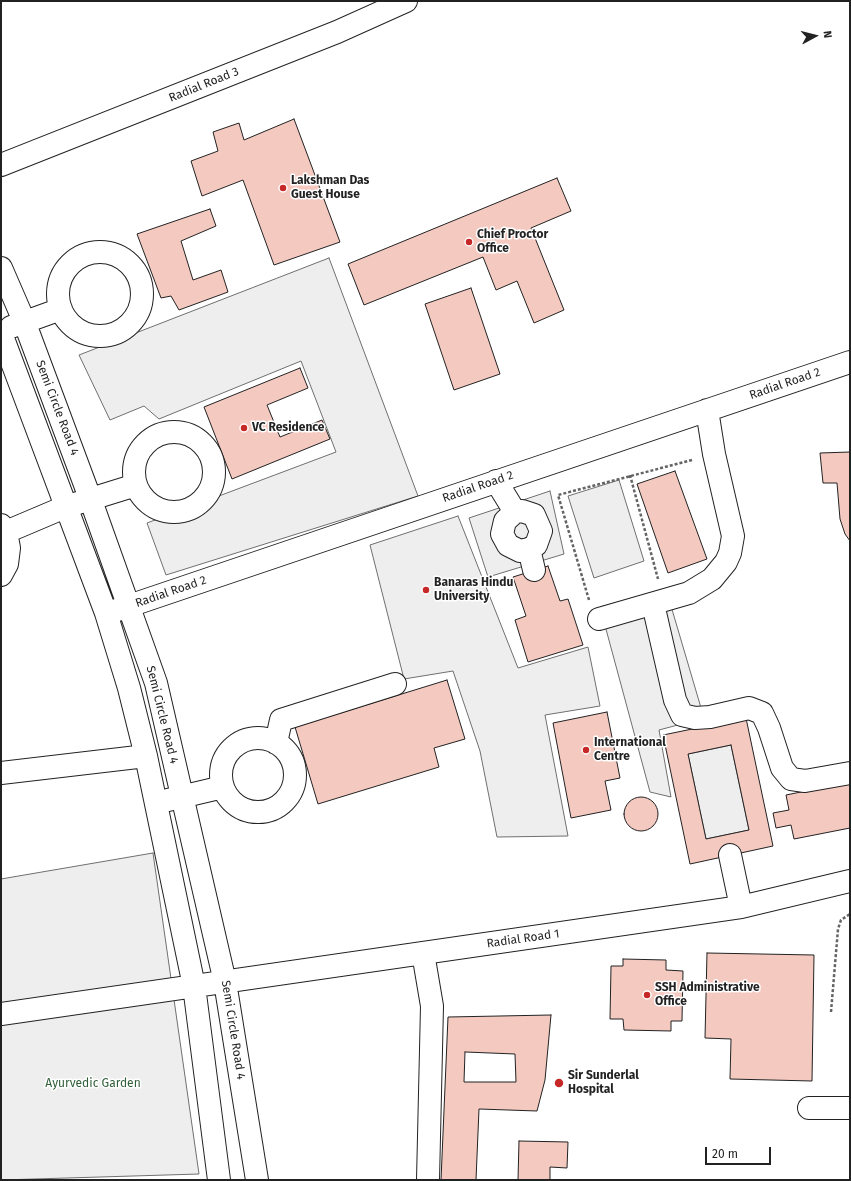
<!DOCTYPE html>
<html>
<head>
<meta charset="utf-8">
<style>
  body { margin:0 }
  #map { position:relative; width:851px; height:1181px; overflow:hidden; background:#fff; font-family:"Fira Sans",sans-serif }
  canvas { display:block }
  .frame { position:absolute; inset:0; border:2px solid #222; pointer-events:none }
  .north { position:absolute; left:795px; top:16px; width:40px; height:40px; -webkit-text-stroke:3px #fff; paint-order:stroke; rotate:83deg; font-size:11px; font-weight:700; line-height:16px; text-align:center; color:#222 }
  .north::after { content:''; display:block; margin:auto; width:14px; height:18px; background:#222; clip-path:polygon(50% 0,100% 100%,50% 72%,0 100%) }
  .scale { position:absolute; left:705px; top:1147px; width:66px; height:18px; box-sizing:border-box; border:2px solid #222; border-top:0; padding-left:5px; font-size:12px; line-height:14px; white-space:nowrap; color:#222; -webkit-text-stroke:3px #fff; paint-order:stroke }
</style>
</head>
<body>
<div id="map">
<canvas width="851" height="1181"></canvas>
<div class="frame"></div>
<div class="north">N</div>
<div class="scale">20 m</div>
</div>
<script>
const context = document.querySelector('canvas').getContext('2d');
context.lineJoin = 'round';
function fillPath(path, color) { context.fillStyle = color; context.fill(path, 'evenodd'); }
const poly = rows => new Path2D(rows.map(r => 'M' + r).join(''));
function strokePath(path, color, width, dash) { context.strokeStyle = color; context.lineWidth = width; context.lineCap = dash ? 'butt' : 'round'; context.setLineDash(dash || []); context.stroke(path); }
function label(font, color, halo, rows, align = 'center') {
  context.font = font + ' "Fira Sans",sans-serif'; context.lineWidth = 3; context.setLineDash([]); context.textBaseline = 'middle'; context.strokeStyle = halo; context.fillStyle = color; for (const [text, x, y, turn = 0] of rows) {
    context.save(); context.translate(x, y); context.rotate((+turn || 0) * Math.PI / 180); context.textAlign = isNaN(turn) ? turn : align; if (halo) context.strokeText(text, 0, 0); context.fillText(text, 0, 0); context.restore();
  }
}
const green = poly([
  [329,258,418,496,166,575,147,523,336,452,301,361,159,419,144,406,110,420,79,355,329,258],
  [619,480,644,561,594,578,568,496,619,480],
  [550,491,564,554,488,577,469,518,550,491],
  [458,516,518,668,588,647,600,706,545,715,568,836,497,837,480,751,453,671,404,679,370,545,458,516],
  [666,589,704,718,659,730,671,797,650,792,600,607,666,589],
  [731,745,749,830,706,839,688,754,731,745],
  [153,853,199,1174,1,1180,1,879,153,853]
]);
fillPath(green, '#eee');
strokePath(green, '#6f6f6f', 1);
const building = poly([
  [294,119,340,242,274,265,243,180,202,196,191,161,218,151,213,132,239,123,244,140,294,119],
  [557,178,571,211,531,228,564,310,534,323,517,281,496,290,483,257,364,305,348,264,557,178],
  [210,209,216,226,181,241,193,280,221,270,228,292,179,310,171,296,161,298,137,234,210,209],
  [471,288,500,374,454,390,425,304,471,288],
  [300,368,308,388,267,405,280,437,322,420,330,439,232,479,204,407,300,368],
  [850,452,850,541,845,534,840,519,837,483,823,483,820,453,850,452],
  [675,471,707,559,668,573,637,484,675,471],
  [548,566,560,601,568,599,583,645,528,662,515,620,526,616,513,577,548,566],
  [447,680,465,739,434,748,439,767,318,804,295,727,447,680],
  [607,712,620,778,605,781,611,810,571,818,553,723,607,712],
  [746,718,773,846,690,864,663,735,746,718],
  [731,745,749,830,706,839,688,754,731,745],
  [850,782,850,828,794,839,791,825,776,828,773,813,789,810,786,795,850,782],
  '624 814a17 17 0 1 1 34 0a17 17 0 1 1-34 0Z',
  [707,953,814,955,812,1081,730,1079,731,1039,705,1038,707,953],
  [623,959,666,960,666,970,683,971,682,1021,671,1021,671,1031,624,1030,623,1019,610,1019,611,966,623,966,623,959],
  [551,1015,545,1080,537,1111,479,1109,476,1180,441,1180,448,1017,551,1015],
  [465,1052,515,1054,516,1082,464,1082,465,1052],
  [519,1141,568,1142,567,1168,550,1167,550,1180,518,1180,519,1141]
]);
fillPath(building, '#f3c9c0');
strokePath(building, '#222', 1);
const minor = poly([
  [1,165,337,32,406,1],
  '58 294a42 42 0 1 1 84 0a42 42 0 1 1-84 0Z',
  [1,268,24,321,90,498,156,683,225,982,257,1180],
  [11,327,61,309],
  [1,333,106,613,129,688,146,756,194,986,219,1180],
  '134 472a40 40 0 1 1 80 0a40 40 0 1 1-80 0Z',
  [496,481,515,512,522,511,534,515,541,531,536,545,529,549,520,551,508,545,502,534,505,521,515,512],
  [1,525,6,532,9,548,7,564,1,575],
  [6,532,65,507,136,485],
  [529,549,534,570],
  [653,604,675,700,682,715,695,718,710,717,749,708,762,713,769,728,782,768,791,779,805,781,850,773],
  [114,611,850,362],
  [599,619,689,593,712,579,726,562,730,553,733,536,714,454,707,410],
  '221 775a37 37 0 1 1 74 0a37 37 0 1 1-74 0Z',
  [276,743,281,720,395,684],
  [1,773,146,756],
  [168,800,223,787],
  [730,855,741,907],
  [423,953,432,1006,428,1180],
  [1,1014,741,907,850,881],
  [809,1108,850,1108]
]);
strokePath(minor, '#222', 24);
strokePath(poly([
  [630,475,658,579],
  [589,600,558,495,692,460],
  [831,1012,838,929,841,920,850,914]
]), '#646464', 2.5, [3, 2]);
strokePath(minor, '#fff', 22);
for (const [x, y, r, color] of [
  [283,188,4,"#c62828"],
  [469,242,4,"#c62828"],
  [244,428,4,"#c62828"],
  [426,590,4,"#c62828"],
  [586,750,4,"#c62828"],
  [647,995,4,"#c62828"],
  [559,1083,5,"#c62828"]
]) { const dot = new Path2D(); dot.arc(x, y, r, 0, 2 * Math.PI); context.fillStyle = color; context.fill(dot); strokePath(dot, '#fff', 1.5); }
label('12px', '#222', '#fff', [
  ["Radial Road 3",204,85,-22],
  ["Radial Road 2",785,384,-19],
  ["Semi Circle Road 4",57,408,69],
  ["Radial Road 2",478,487,-19],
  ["Radial Road 2",171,592,-19],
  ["Semi Circle Road 4",162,715,76],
  ["Radial Road 1",523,939,-8],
  ["Semi Circle Road 4",233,1030,81]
]);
label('bold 12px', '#222', '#fff', [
  ["Lakshman Das",291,181],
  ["Guest House",291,195],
  ["Chief Proctor",477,235],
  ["Office",477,249],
  ["VC Residence",252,428],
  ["Banaras Hindu",434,583],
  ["University",434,597],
  ["International",594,743],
  ["Centre",594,757],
  ["SSH Administrative",655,988],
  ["Office",655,1002],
  ["Sir Sunderlal",568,1076],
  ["Hospital",568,1090]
], 'left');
label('12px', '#2f5e38', '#fff', [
  ["Ayurvedic Garden",93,1084]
]);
</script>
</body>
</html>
